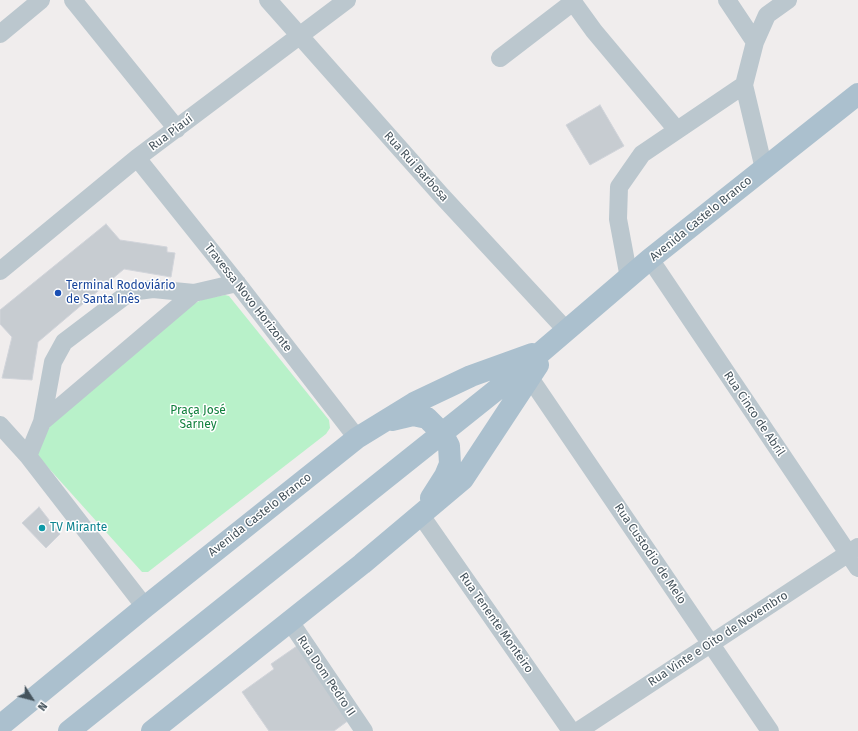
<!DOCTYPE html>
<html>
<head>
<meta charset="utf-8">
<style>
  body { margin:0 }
  #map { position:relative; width:858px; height:731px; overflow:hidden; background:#f0eded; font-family:"Fira Sans",sans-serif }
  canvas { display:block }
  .north { position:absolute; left:12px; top:679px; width:40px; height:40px; -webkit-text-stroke:3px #fff; paint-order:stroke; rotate:126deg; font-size:11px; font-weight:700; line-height:16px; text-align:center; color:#45535c }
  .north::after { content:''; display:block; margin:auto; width:14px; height:18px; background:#45535c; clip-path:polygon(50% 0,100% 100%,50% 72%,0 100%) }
</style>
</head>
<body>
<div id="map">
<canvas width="858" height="731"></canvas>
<div class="north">N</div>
</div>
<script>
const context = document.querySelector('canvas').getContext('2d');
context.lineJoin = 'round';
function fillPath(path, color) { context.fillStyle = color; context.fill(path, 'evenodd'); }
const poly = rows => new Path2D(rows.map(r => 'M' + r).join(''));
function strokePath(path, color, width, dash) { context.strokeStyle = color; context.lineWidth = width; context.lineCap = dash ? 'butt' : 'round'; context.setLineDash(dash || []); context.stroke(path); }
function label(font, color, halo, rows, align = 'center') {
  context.font = font + ' "Fira Sans",sans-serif'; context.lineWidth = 3; context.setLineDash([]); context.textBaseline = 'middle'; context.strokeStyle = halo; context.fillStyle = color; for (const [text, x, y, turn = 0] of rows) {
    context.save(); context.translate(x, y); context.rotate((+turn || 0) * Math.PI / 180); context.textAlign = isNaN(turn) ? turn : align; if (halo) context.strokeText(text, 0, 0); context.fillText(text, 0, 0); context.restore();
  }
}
fillPath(poly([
  [225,295,229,296,329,420,330,428,326,434,148,572,142,572,35,453,54,419,190,306,203,299]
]), '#b8f1c9');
const building = poly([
  [600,105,624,146,590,165,566,125,600,105],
  [106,224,120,240,167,247,167,252,175,253,171,277,124,269,38,342,32,380,2,378,12,337,0,324,0,310,106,224],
  [39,507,60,534,46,548,22,523,39,507],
  [297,646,349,720,334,731,269,731,242,692,274,669,271,664,297,646]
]);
fillPath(building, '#c7ccd1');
strokePath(building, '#d1d4da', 1);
strokePath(poly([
  [73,0,177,129],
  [268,0,441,195,567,331],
  [727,0,755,42],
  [0,34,41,0],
  [500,58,573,2,594,31,677,130],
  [137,158,237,283,357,438],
  [764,169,744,85,755,42,767,15,788,0],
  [650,259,858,568],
  [0,271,137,158,347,0],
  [629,278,618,219,619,187,642,154,744,85],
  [530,378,770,731],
  [42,422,194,293],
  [0,425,28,456,145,607],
  [28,456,42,422,53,362,64,342,130,292,153,289,194,293,237,283],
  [420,514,571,731],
  [289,620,364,731],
  [578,731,858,547]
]), '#bbc7ce', 18);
strokePath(poly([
  [392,420,413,415,427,418,442,433,449,446,450,464,445,476,431,498],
  [0,726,145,607,357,438,414,403,471,376,532,354],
  [69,731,505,383,650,259,858,94],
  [152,731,362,564,463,479,538,365]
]), '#abc0ce', 22);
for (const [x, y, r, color] of [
  [58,293,4,"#1a4fb4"],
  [42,528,4,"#0f9aa8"]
]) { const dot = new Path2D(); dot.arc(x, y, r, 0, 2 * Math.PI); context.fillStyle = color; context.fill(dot); strokePath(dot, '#fff', 1.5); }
label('12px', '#45535c', '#fff', [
  ["Rua Piauí",171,133,-37],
  ["Rua Rui Barbosa",416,167,48],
  ["Avenida Castelo Branco",701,219,-39],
  ["Travessa Novo Horizonte",248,298,52],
  ["Rua Cinco de Abril",754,414,56],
  ["Avenida Castelo Branco",260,515,-38],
  ["Rua Custodio de Melo",650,554,56],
  ["Rua Tenente Monteiro",496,623,55],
  ["Rua Vinte e Oito de Novembro",718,639,-33],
  ["Rua Dom Pedro II",326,676,56]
]);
label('12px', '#164399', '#fff', [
  ["Terminal Rodoviário",66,286],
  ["de Santa Inês",66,300]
], 'left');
label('12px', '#12813e', '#fff', [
  ["Praça José",198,411],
  ["Sarney",198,425]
]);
label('12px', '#0d838f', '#fff', [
  ["TV Mirante",50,528]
], 'left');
</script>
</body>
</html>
